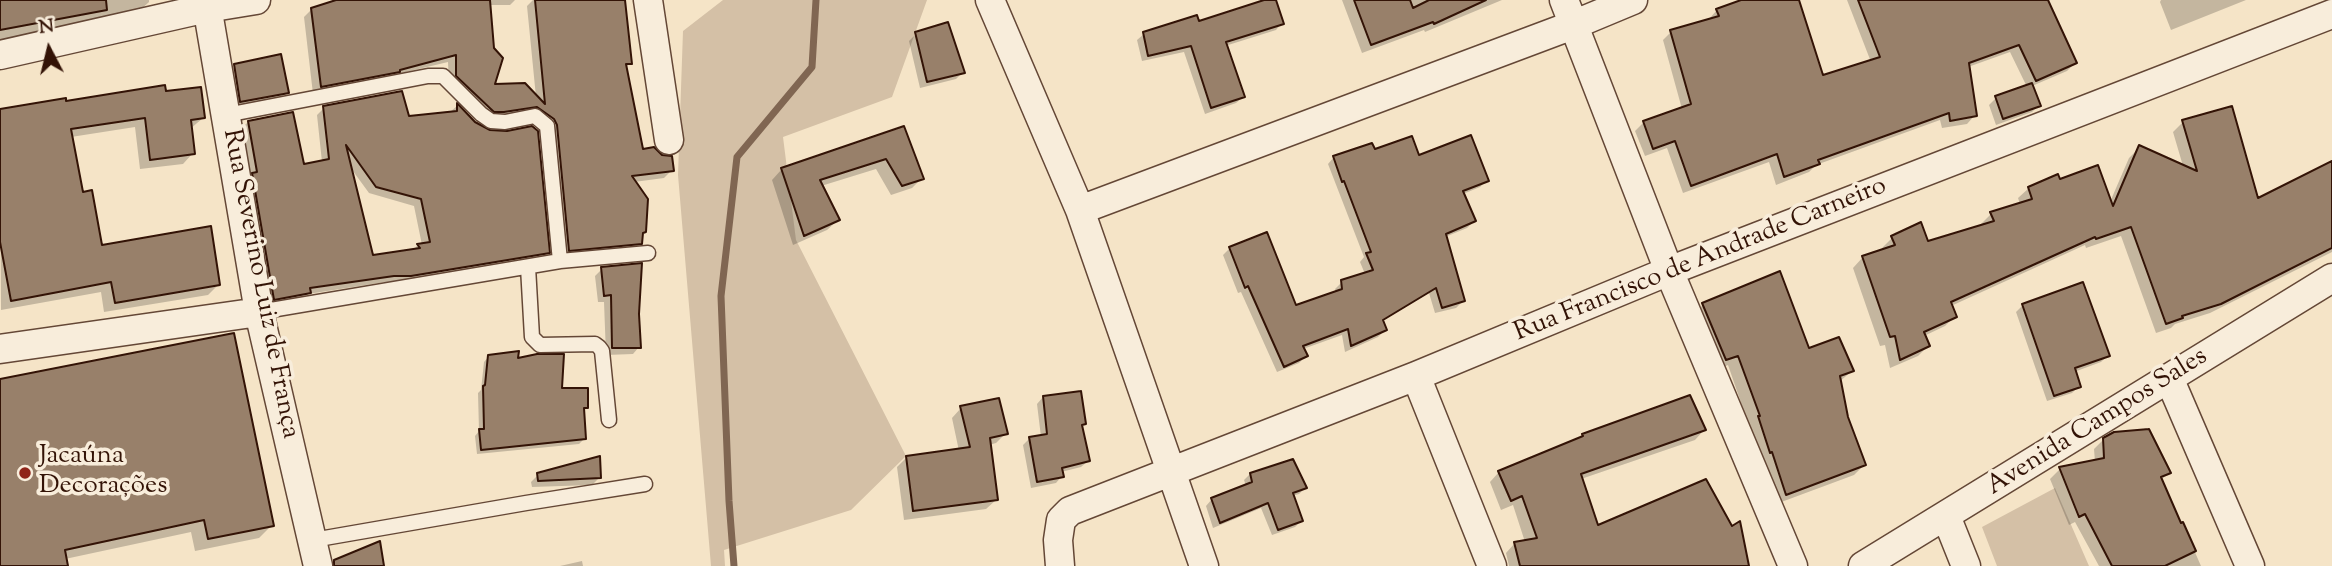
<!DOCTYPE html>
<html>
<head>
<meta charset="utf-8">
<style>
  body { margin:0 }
  #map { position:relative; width:2332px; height:566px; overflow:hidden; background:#f5e4c7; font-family:"Sorts Mill Goudy",serif }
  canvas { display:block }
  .north { position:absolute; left:14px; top:14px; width:70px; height:70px; -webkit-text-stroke:5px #f8eddb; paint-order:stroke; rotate:353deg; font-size:19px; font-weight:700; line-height:28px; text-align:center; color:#331306 }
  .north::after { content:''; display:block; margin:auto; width:24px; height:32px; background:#331306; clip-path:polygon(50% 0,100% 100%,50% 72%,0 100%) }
</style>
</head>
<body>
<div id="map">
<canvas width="2332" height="566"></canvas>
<div class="north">N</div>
</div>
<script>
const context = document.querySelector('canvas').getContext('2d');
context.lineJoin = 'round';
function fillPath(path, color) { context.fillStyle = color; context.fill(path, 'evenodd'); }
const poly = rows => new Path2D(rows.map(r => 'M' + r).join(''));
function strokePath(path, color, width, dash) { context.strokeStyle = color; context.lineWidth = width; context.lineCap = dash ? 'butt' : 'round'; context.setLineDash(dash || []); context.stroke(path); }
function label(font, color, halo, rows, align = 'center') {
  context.font = font + ' "Sorts Mill Goudy",serif'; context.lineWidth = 7; context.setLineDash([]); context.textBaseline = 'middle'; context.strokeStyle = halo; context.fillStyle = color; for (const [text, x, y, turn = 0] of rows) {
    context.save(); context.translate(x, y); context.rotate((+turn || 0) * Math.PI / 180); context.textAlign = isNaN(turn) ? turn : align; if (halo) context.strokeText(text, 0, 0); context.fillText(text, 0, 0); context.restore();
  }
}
fillPath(poly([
  [723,0,927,0,892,97,783,137,796,240,906,456,851,510,724,550,725,566,711,566,678,175,683,31],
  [2055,488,2089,566,1997,566,1982,527]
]), '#d4c0a6');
fillPath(poly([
  [0,0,149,0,149,2,136,14,0,40],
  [342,0,515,0,510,5,489,5,493,86,536,97,527,6,533,0,623,0,630,63,625,68,641,151,672,170,664,178,634,182,641,243,633,251,561,258,549,134,528,114,495,120,449,84,448,62,313,94,304,17,312,9],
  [1270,0,1274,0,1282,23,1276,30,1225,46,1243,97,1236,103,1205,114,1184,52,1142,61,1137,40,1144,34,1198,23],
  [1342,0,1502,0,1425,32,1424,30,1362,53],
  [1747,0,1797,0,1822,78,1871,62,1847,0,2046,0,2075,63,2067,71,2032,86,2039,105,2032,112,1996,125,1989,105,1996,98,2027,87,2010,52,1968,67,1975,115,1967,124,1942,128,1940,120,1816,165,1809,172,1776,185,1769,162,1683,193,1667,148,1645,156,1635,131,1644,122,1682,109,1663,40,1671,32,1710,21,1709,19,1717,10],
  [2161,0,2246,0,2171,30,2160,2],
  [916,34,963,72,956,79,920,88,909,41],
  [235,66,287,92,277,102,231,111,225,76],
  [164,93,203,118,190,129,193,153,183,164,140,169,135,127,71,137,81,194,101,247,219,284,208,295,104,312,101,292,1,310,0,111,65,102],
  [457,106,474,123,489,132,548,252,541,260,403,283,385,282,308,294,302,300,267,306,241,129,248,122,302,166,322,162,317,115,324,108,407,118,450,112],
  [350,167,369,193,414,206,422,245,418,245,412,251,372,257],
  [2183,122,2257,201,2332,163,2332,252,2210,313,2175,324,2171,328,2156,333,2121,236,2086,248,2085,245,1951,306,1955,316,1945,326,1924,336,1928,346,1918,356,1890,368,1885,345,1880,346,1853,268,1863,257,1883,251,1882,248,1892,238,1927,243,1982,227,1981,224,1991,214,2020,204,2018,198,2029,188,2059,181,2110,202,2129,158,2140,147,2183,166,2173,132],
  [903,129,922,178,912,188,891,195,876,169,821,186,838,220,827,230,793,245,772,180,782,169],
  [1374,151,1418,158,1487,180,1480,187,1463,194,1474,221,1467,228,1445,237,1463,301,1456,308,1435,313,1429,293,1382,321,1385,330,1378,337,1345,352,1342,335,1303,349,1306,356,1299,363,1277,372,1241,292,1238,293,1223,255,1230,248,1295,307,1336,293,1335,289,1342,282,1365,274,1360,262,1364,257,1328,164,1334,157],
  [602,269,637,314,639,347,633,354,606,355,604,302,598,302,595,276],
  [1703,305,1852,371,1839,382,1846,418,1864,465,1854,475,1776,504,1728,365,1716,370,1693,315],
  [2023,305,2108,355,2101,362,2074,372,2079,386,2072,393,2047,401,2016,312],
  [489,356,516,360,586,407,583,410,584,439,579,444,477,454,475,436,479,431,478,393,481,390,484,362],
  [0,382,272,525,259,538,195,551,191,532,65,559,67,566,0,566],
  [1043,397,1084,424,1080,427,1088,461,1081,467,1061,472,1062,476,1056,483,1031,488,1023,445,1029,439,1041,437,1037,404],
  [1689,397,1704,430,1695,440,1581,479,1597,527,1747,566,1509,566,1506,553,1515,543,1525,542,1513,505,1501,510,1490,482,1499,472,1579,439,1583,436],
  [961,408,1006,433,996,443,989,445,996,500,986,509,904,520,897,467,906,458,959,451,952,418],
  [2104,439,2169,472,2161,480,2180,526,2183,525,2201,566,2099,566,2075,522,2069,525,2050,479,2060,469,2095,462,2094,449],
  [1250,474,1305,488,1299,494,1292,496,1301,521,1295,527,1272,535,1261,508,1213,528,1206,506,1212,499,1246,486,1244,480],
  [538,475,599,478,592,485,532,487,531,482],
  [582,561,583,566,560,566]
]), '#0003');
strokePath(poly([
  [734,566,729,501,721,296,737,157,812,67,816,0]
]), '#806652', 7);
const building = poly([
  [0,0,106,0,107,10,0,30,0,0],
  [336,0,490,0,494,48,503,58,495,84,525,83,545,104,535,0,625,0,632,64,626,64,643,149,654,147,662,155,672,156,674,171,632,176,648,199,646,232,643,233,642,244,569,251,557,125,554,119,537,107,504,112,494,112,456,76,456,55,400,70,400,72,321,87,311,8,336,0],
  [1264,0,1276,0,1284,24,1226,42,1245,97,1211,108,1191,46,1148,56,1143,32,1197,15,1199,21,1264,0],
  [1354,0,1410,0,1413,8,1429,0,1486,0,1434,24,1433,22,1371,45,1354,0],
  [1741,0,1799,0,1823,75,1880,57,1858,0,2048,0,2077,63,2036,81,2019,45,1969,63,1977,116,1950,121,1949,113,1818,160,1820,164,1784,177,1777,154,1691,186,1675,141,1653,149,1643,121,1691,104,1670,30,1719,16,1716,9,1741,0],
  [948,22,965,73,927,82,915,32,948,22],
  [281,54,289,93,240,102,234,64,281,54],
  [2032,83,2041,106,2003,119,1995,96,2032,83],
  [165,85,166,91,201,87,205,118,191,120,195,154,150,160,145,118,71,129,83,192,92,190,102,245,211,226,220,285,115,303,111,282,11,301,0,242,0,109,66,98,66,101,165,85],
  [402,91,409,116,457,111,457,103,475,122,490,130,507,131,532,126,538,131,550,253,411,276,394,276,310,288,311,293,274,300,252,173,257,172,248,121,293,112,304,164,329,159,323,106,402,91],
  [346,145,376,187,421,199,430,242,417,244,420,248,373,255,346,145],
  [2232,106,2258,198,2332,161,2332,248,2221,304,2182,316,2183,318,2166,324,2131,227,2096,239,2095,237,1951,302,1957,317,1924,332,1930,346,1900,360,1895,336,1890,337,1862,256,1895,245,1891,236,1921,222,1928,241,1994,221,1990,212,2032,199,2028,187,2058,174,2060,179,2098,165,2113,206,2139,145,2197,171,2182,120,2232,106],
  [904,126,924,179,902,186,886,159,820,180,840,220,804,236,781,168,904,126],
  [1471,135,1489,181,1463,191,1476,221,1446,234,1465,301,1442,308,1436,288,1383,320,1387,330,1351,346,1348,329,1303,346,1308,356,1284,367,1248,286,1245,288,1229,247,1267,232,1296,305,1342,289,1341,280,1373,270,1366,253,1371,252,1344,181,1342,182,1333,156,1372,143,1375,149,1412,136,1419,155,1471,135],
  [642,263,639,314,641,348,612,348,611,295,604,296,601,267,642,263],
  [1780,271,1809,348,1839,337,1854,371,1840,376,1848,417,1866,465,1786,495,1772,452,1770,453,1758,416,1760,416,1738,356,1726,360,1702,303,1780,271],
  [2083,282,2110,356,2075,368,2081,387,2054,396,2022,304,2083,282],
  [234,333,274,526,208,539,204,520,65,550,68,566,0,566,0,379,234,333],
  [519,351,518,358,537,354,564,354,562,388,588,388,588,408,584,408,586,439,481,450,479,429,484,429,483,386,485,385,488,355,519,351],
  [1081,391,1086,424,1082,425,1090,461,1062,468,1064,477,1037,482,1029,437,1047,434,1043,396,1081,391],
  [1690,395,1706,430,1581,474,1598,525,1706,479,1732,526,1740,521,1749,566,1520,566,1514,542,1537,538,1522,496,1511,501,1498,471,1583,436,1582,434,1690,395],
  [999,398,1008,434,990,438,998,500,913,511,906,456,970,447,960,406,999,398],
  [2149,429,2171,473,2161,477,2181,523,2183,522,2196,551,2165,566,2112,566,2085,514,2079,517,2059,467,2104,458,2103,438,2114,432,2149,429],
  [600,456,601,478,538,481,537,473,600,456],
  [1293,459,1307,488,1293,493,1303,521,1278,530,1268,503,1220,523,1211,498,1252,482,1250,473,1293,459],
  [380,541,384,566,334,566,334,560,380,541]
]);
fillPath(building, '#98806a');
strokePath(building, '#331306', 2);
const lane = poly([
  [226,115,428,76,443,76,481,114,491,121,505,122,535,116,547,126,560,261],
  [528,267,532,337,540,345,595,344,599,347,602,351,609,420],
  [259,312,560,261,648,253],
  [313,540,526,503,645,484]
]);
const street = poly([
  [206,0,259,312,318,566],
  [648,0,669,140],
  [990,0,1080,210,1204,566],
  [1564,0,1669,271,1793,566],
  [0,55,207,8,256,0],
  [1080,210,1573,25,1633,0],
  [0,349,259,312],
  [1416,376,1492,566],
  [2169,378,2250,566],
  [1946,516,1966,566],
  [1060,566,1058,540,1061,520,1070,511,1416,376,1669,271,2332,14],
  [1863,566,2332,278]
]);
strokePath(lane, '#644736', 17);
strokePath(street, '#644736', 31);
strokePath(lane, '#f8eddb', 14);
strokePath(street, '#f8eddb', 28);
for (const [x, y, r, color] of [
  [25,473,7,"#8f2418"]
]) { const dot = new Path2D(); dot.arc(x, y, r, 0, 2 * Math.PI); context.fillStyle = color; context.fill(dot); strokePath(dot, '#f8eddb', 2.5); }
label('26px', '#331306', '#f8eddb', [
  ["Rua Francisco de Andrade Carneiro",1701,261,-22],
  ["Rua Severino Luiz de França",259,284,79],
  ["Avenida Campos Sales",2098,423,-32]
]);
label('26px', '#331306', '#f8eddb', [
  ["Jacaúna",39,458],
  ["Decorações",39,488]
], 'left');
</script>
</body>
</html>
